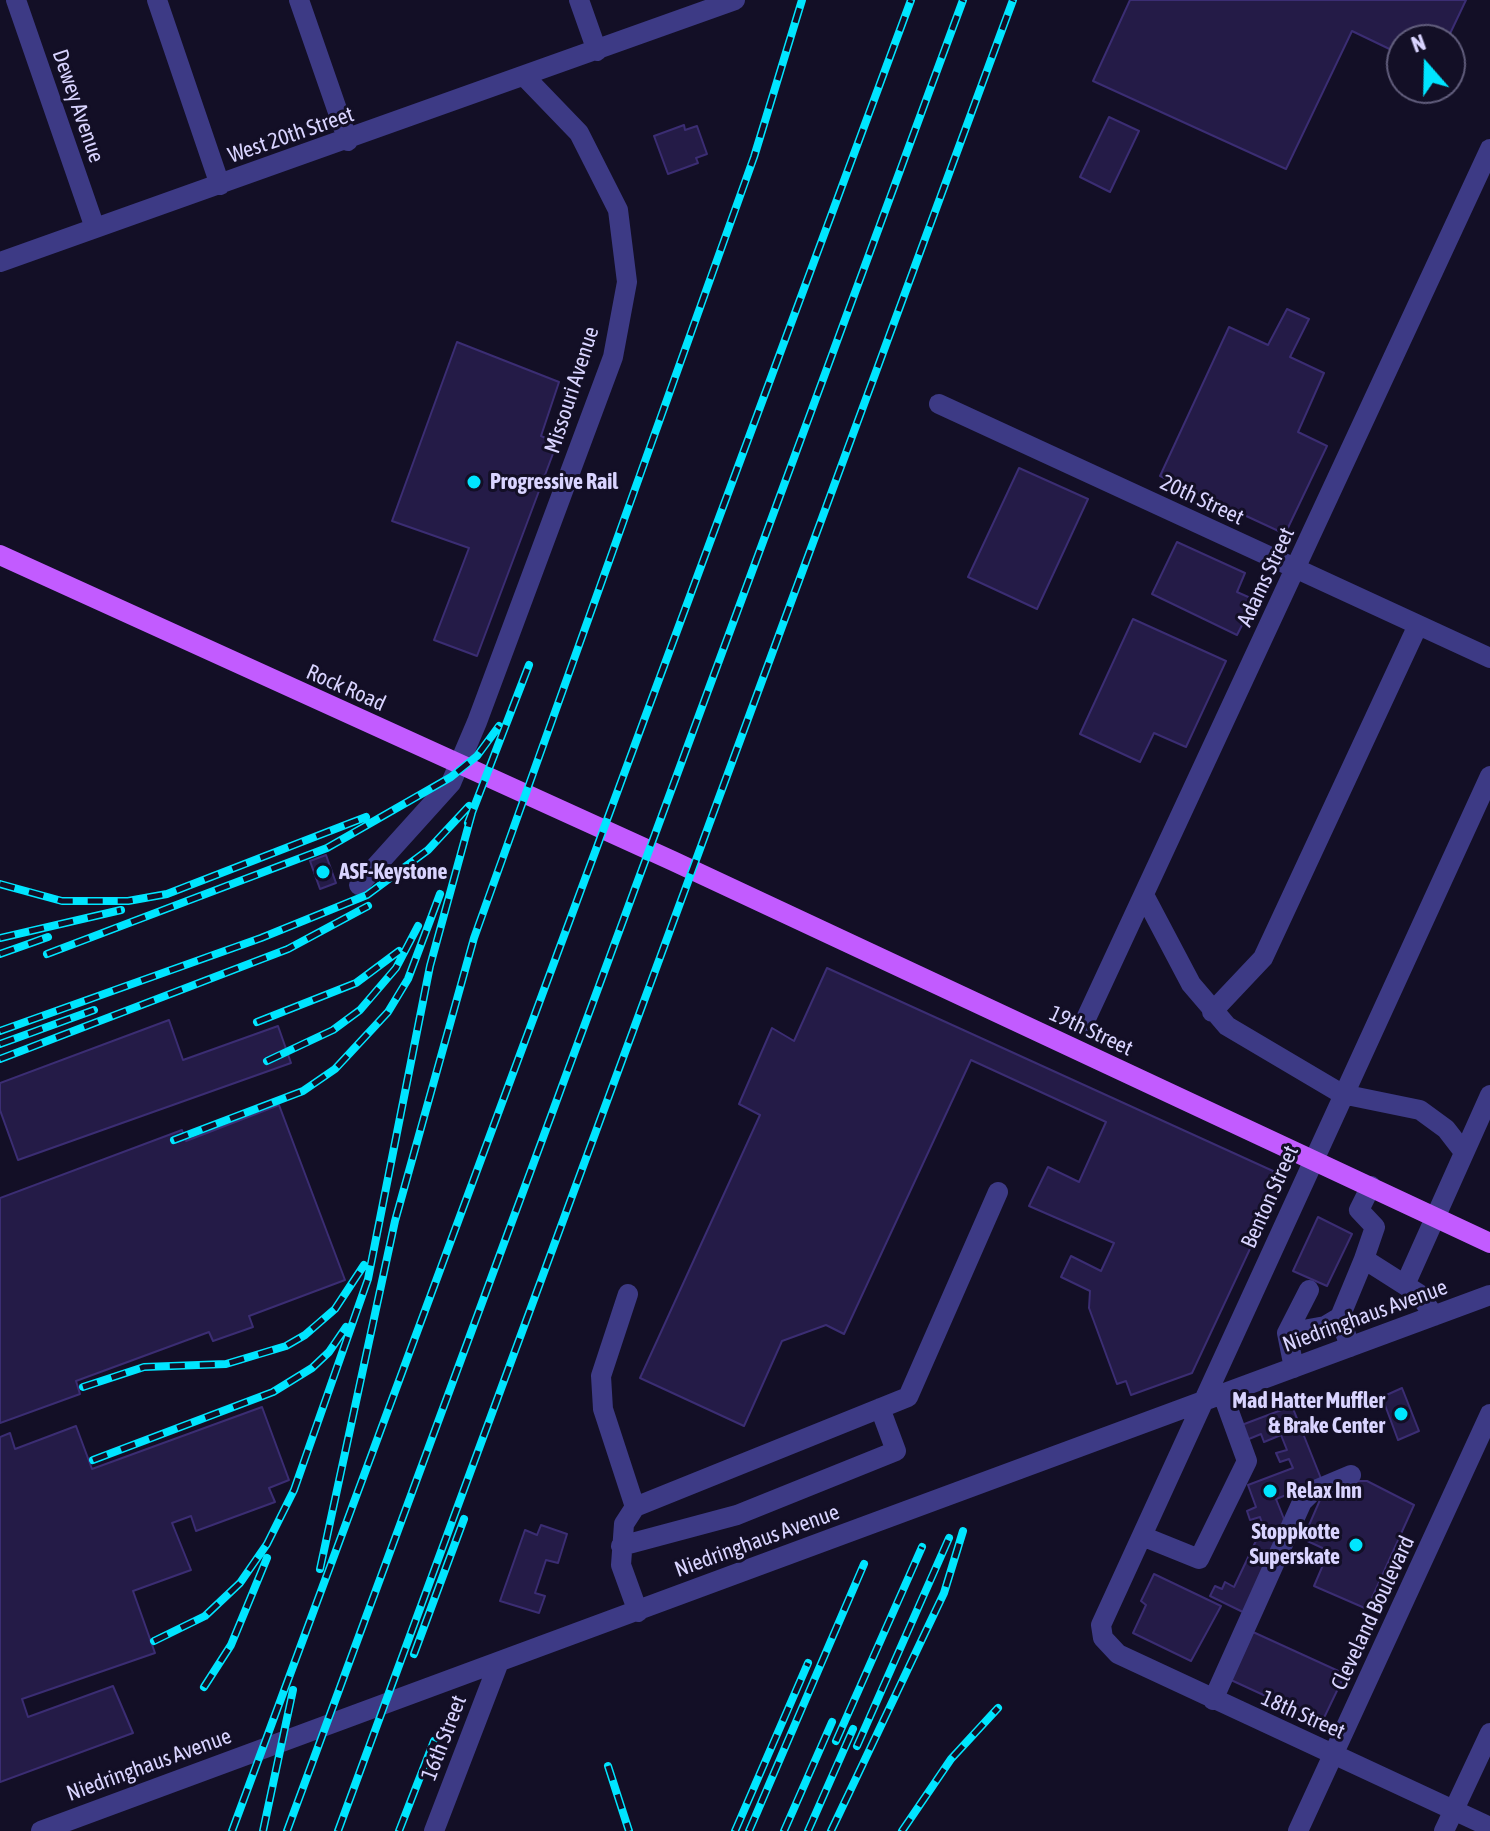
<!DOCTYPE html>
<html>
<head>
<meta charset="utf-8">
<style>
  body { margin:0 }
  #map { position:relative; width:1490px; height:1831px; overflow:hidden; background:#130f26; font-family:"Asap Condensed",sans-serif }
  canvas { display:block }
  .north { position:absolute; left:1386px; top:24px; width:80px; height:80px; box-sizing:border-box; background:#130f26; border:2px solid #625e7d; border-radius:50%; rotate:340deg; font-size:22px; font-weight:700; line-height:32px; text-align:center; color:#d9d4ff }
  .north::after { content:''; display:block; margin:auto; width:28px; height:36px; background:#00e5ff; clip-path:polygon(50% 0,100% 100%,50% 72%,0 100%) }
</style>
</head>
<body>
<div id="map">
<canvas width="1490" height="1831"></canvas>
<div class="north">N</div>
</div>
<script>
const context = document.querySelector('canvas').getContext('2d');
context.lineJoin = 'round';
function fillPath(path, color) { context.fillStyle = color; context.fill(path, 'evenodd'); }
const poly = rows => new Path2D(rows.map(r => 'M' + r).join(''));
function strokePath(path, color, width, dash) { context.strokeStyle = color; context.lineWidth = width; context.lineCap = dash ? 'butt' : 'round'; context.setLineDash(dash || []); context.stroke(path); }
function label(font, color, halo, rows, align = 'center') {
  context.font = font + ' "Asap Condensed",sans-serif'; context.lineWidth = 6; context.setLineDash([]); context.textBaseline = 'middle'; context.strokeStyle = halo; context.fillStyle = color; for (const [text, x, y, turn = 0] of rows) {
    context.save(); context.translate(x, y); context.rotate((+turn || 0) * Math.PI / 180); context.textAlign = isNaN(turn) ? turn : align; if (halo) context.strokeText(text, 0, 0); context.fillText(text, 0, 0); context.restore();
  }
}
const building = poly([
  [1130,0,1466,0,1447,40,1402,40,1402,55,1352,31,1286,169,1093,81,1130,0],
  [1109,117,1139,131,1110,192,1080,177,1109,117],
  [684,125,685,130,697,126,707,154,696,158,698,163,668,174,654,136,684,125],
  [1287,309,1309,319,1290,357,1324,373,1298,432,1327,446,1285,534,1160,476,1229,327,1268,345,1287,309],
  [457,342,559,382,541,436,557,443,477,656,434,640,469,548,392,521,457,342],
  [1019,468,1088,499,1037,609,968,577,1019,468],
  [1177,542,1245,573,1237,592,1255,600,1237,635,1152,594,1177,542],
  [1133,619,1226,661,1186,747,1154,733,1140,762,1080,734,1133,619],
  [326,855,336,883,320,889,310,861,326,855],
  [827,968,1284,1176,1192,1373,1131,1395,1126,1381,1117,1384,1089,1308,1090,1291,1061,1277,1071,1256,1101,1271,1114,1243,1029,1206,1048,1167,1079,1182,1106,1122,971,1060,844,1334,826,1325,782,1341,744,1426,640,1378,760,1115,739,1104,772,1028,794,1041,827,968],
  [169,1020,183,1060,278,1026,291,1063,18,1160,0,1110,0,1083,169,1020],
  [279,1105,345,1280,249,1316,253,1327,213,1341,209,1332,76,1381,80,1394,0,1423,0,1198,182,1130,186,1141,279,1105],
  [1318,1217,1352,1234,1327,1286,1293,1271,1318,1217],
  [1402,1388,1419,1431,1398,1440,1382,1397,1402,1388],
  [1292,1406,1322,1481,1276,1499,1284,1519,1247,1614,1210,1596,1215,1586,1222,1589,1225,1582,1234,1587,1263,1526,1260,1517,1250,1520,1247,1511,1256,1507,1248,1485,1293,1468,1289,1459,1280,1462,1276,1453,1287,1450,1281,1435,1264,1442,1261,1434,1244,1441,1239,1426,1292,1406],
  [262,1407,289,1480,269,1488,275,1502,196,1531,191,1516,172,1523,191,1570,133,1591,155,1653,22,1699,28,1717,113,1686,133,1733,0,1782,0,1437,10,1433,15,1449,76,1426,92,1469,262,1407],
  [1353,1481,1367,1481,1414,1505,1367,1609,1314,1586,1329,1551,1303,1539,1323,1493,1353,1481],
  [541,1525,567,1534,558,1563,546,1560,535,1593,545,1596,539,1613,500,1601,525,1530,537,1535,541,1525],
  [1154,1574,1221,1606,1191,1661,1133,1633,1146,1605,1141,1601,1154,1574],
  [1253,1632,1345,1674,1322,1722,1231,1680,1253,1632]
]);
fillPath(building, '#241b47');
strokePath(building, '#3b2d73', 2);
strokePath(poly([
  [16,0,95,228],
  [157,0,220,185],
  [299,0,348,141],
  [579,0,597,51],
  [0,262,735,0],
  [939,404,1490,658],
  [1490,776,1101,1625,1103,1638,1118,1654,1490,1827],
  [359,885,451,783,477,722,613,357,627,282,618,210,579,133,525,77],
  [1144,895,1191,984,1227,1026,1342,1094,1420,1110,1446,1129,1463,1151],
  [1212,1012,1263,958,1418,625],
  [1083,1025,1490,149],
  [1371,1186,1359,1210,1375,1227,1364,1259,1419,1294,1434,1316],
  [1405,1285,1490,1095],
  [628,1294,601,1376,603,1409,635,1507],
  [1287,1333,1325,1326,1340,1317],
  [1350,1347,1340,1317,1364,1259],
  [1294,1368,1287,1333,1309,1290],
  [1142,1536,1199,1559,1247,1461,1223,1395],
  [621,1546,737,1515,896,1451,880,1408],
  [638,1612,621,1565,624,1524,635,1507,908,1397,998,1192],
  [1213,1700,1302,1502,1313,1491,1351,1475],
  [41,1831,1490,1295],
  [434,1831,499,1662],
  [1298,1831,1490,1414],
  [1444,1831,1490,1733]
]), '#3d3a85', 20);
strokePath(poly([
  [0,555,673,861,1490,1243]
]), '#c25bff', 20);
const rail = poly([
  [468,823,529,665],
  [0,884,62,901,128,901,167,894,366,817],
  [0,938,121,910],
  [0,954,48,937],
  [47,954,327,848,451,777,477,756,499,726],
  [257,1022,356,983,399,951],
  [0,1031,261,938,367,895,428,850,469,806],
  [0,1044,94,1010],
  [0,1059,288,949,368,906],
  [267,1061,333,1030,360,1010,396,968,418,926],
  [174,1140,303,1091,335,1069,388,1012,408,979,440,894],
  [83,1387,144,1367,226,1364,286,1346,305,1335,335,1309,364,1265],
  [93,1460,273,1392,312,1368,329,1352,346,1327],
  [320,1569,395,1221,474,938,754,157,802,0],
  [154,1641,205,1616,240,1583,267,1544,294,1490,368,1279,430,966,472,813],
  [414,1654,464,1519],
  [204,1687,231,1645,267,1558],
  [836,1741,922,1547],
  [857,1746,949,1538],
  [608,1766,629,1831],
  [232,1831,911,0],
  [263,1831,293,1690],
  [287,1831,963,0],
  [338,1831,1013,0],
  [399,1831,434,1741],
  [735,1831,808,1663],
  [749,1831,864,1564],
  [784,1831,832,1722],
  [808,1831,853,1729],
  [831,1831,944,1593,963,1531],
  [902,1831,951,1759,998,1708]
]);
strokePath(rail, '#00e5ff', 8);
strokePath(rail, '#130f26', 5, [15]);
for (const [x, y, r, color] of [
  [474,482,8,"#00e5ff"],
  [323,872,8,"#00e5ff"],
  [1401,1414,8,"#00e5ff"],
  [1270,1491,8,"#00e5ff"],
  [1356,1545,8,"#00e5ff"]
]) { const dot = new Path2D(); dot.arc(x, y, r, 0, 2 * Math.PI); context.fillStyle = color; context.fill(dot); strokePath(dot, '#130f26', 3); }
label('22px', '#d9d4ff', '#130f26', [
  ["Dewey Avenue",78,106,71],
  ["West 20th Street",291,135,-19],
  ["Missouri Avenue",572,390,-72],
  ["20th Street",1202,500,25],
  ["Adams Street",1266,577,-65],
  ["Rock Road",346,688,24],
  ["19th Street",1091,1031,25],
  ["Benton Street",1270,1197,-66],
  ["Niedringhaus Avenue",1365,1316,-20],
  ["Niedringhaus Avenue",757,1541,-20],
  ["Cleveland Boulevard",1373,1613,-65],
  ["18th Street",1303,1715,24],
  ["16th Street",444,1738,-69],
  ["Niedringhaus Avenue",149,1765,-20]
]);
label('bold 22px', '#d9d4ff', '#130f26', [
  ["Progressive Rail",490,482],
  ["ASF-Keystone",339,872],
  ["Mad Hatter Muffler",1385,1401,"right"],
  ["& Brake Center",1385,1426,"right"],
  ["Relax Inn",1286,1491],
  ["Stoppkotte",1340,1532,"right"],
  ["Superskate",1340,1557,"right"]
], 'left');
</script>
</body>
</html>
